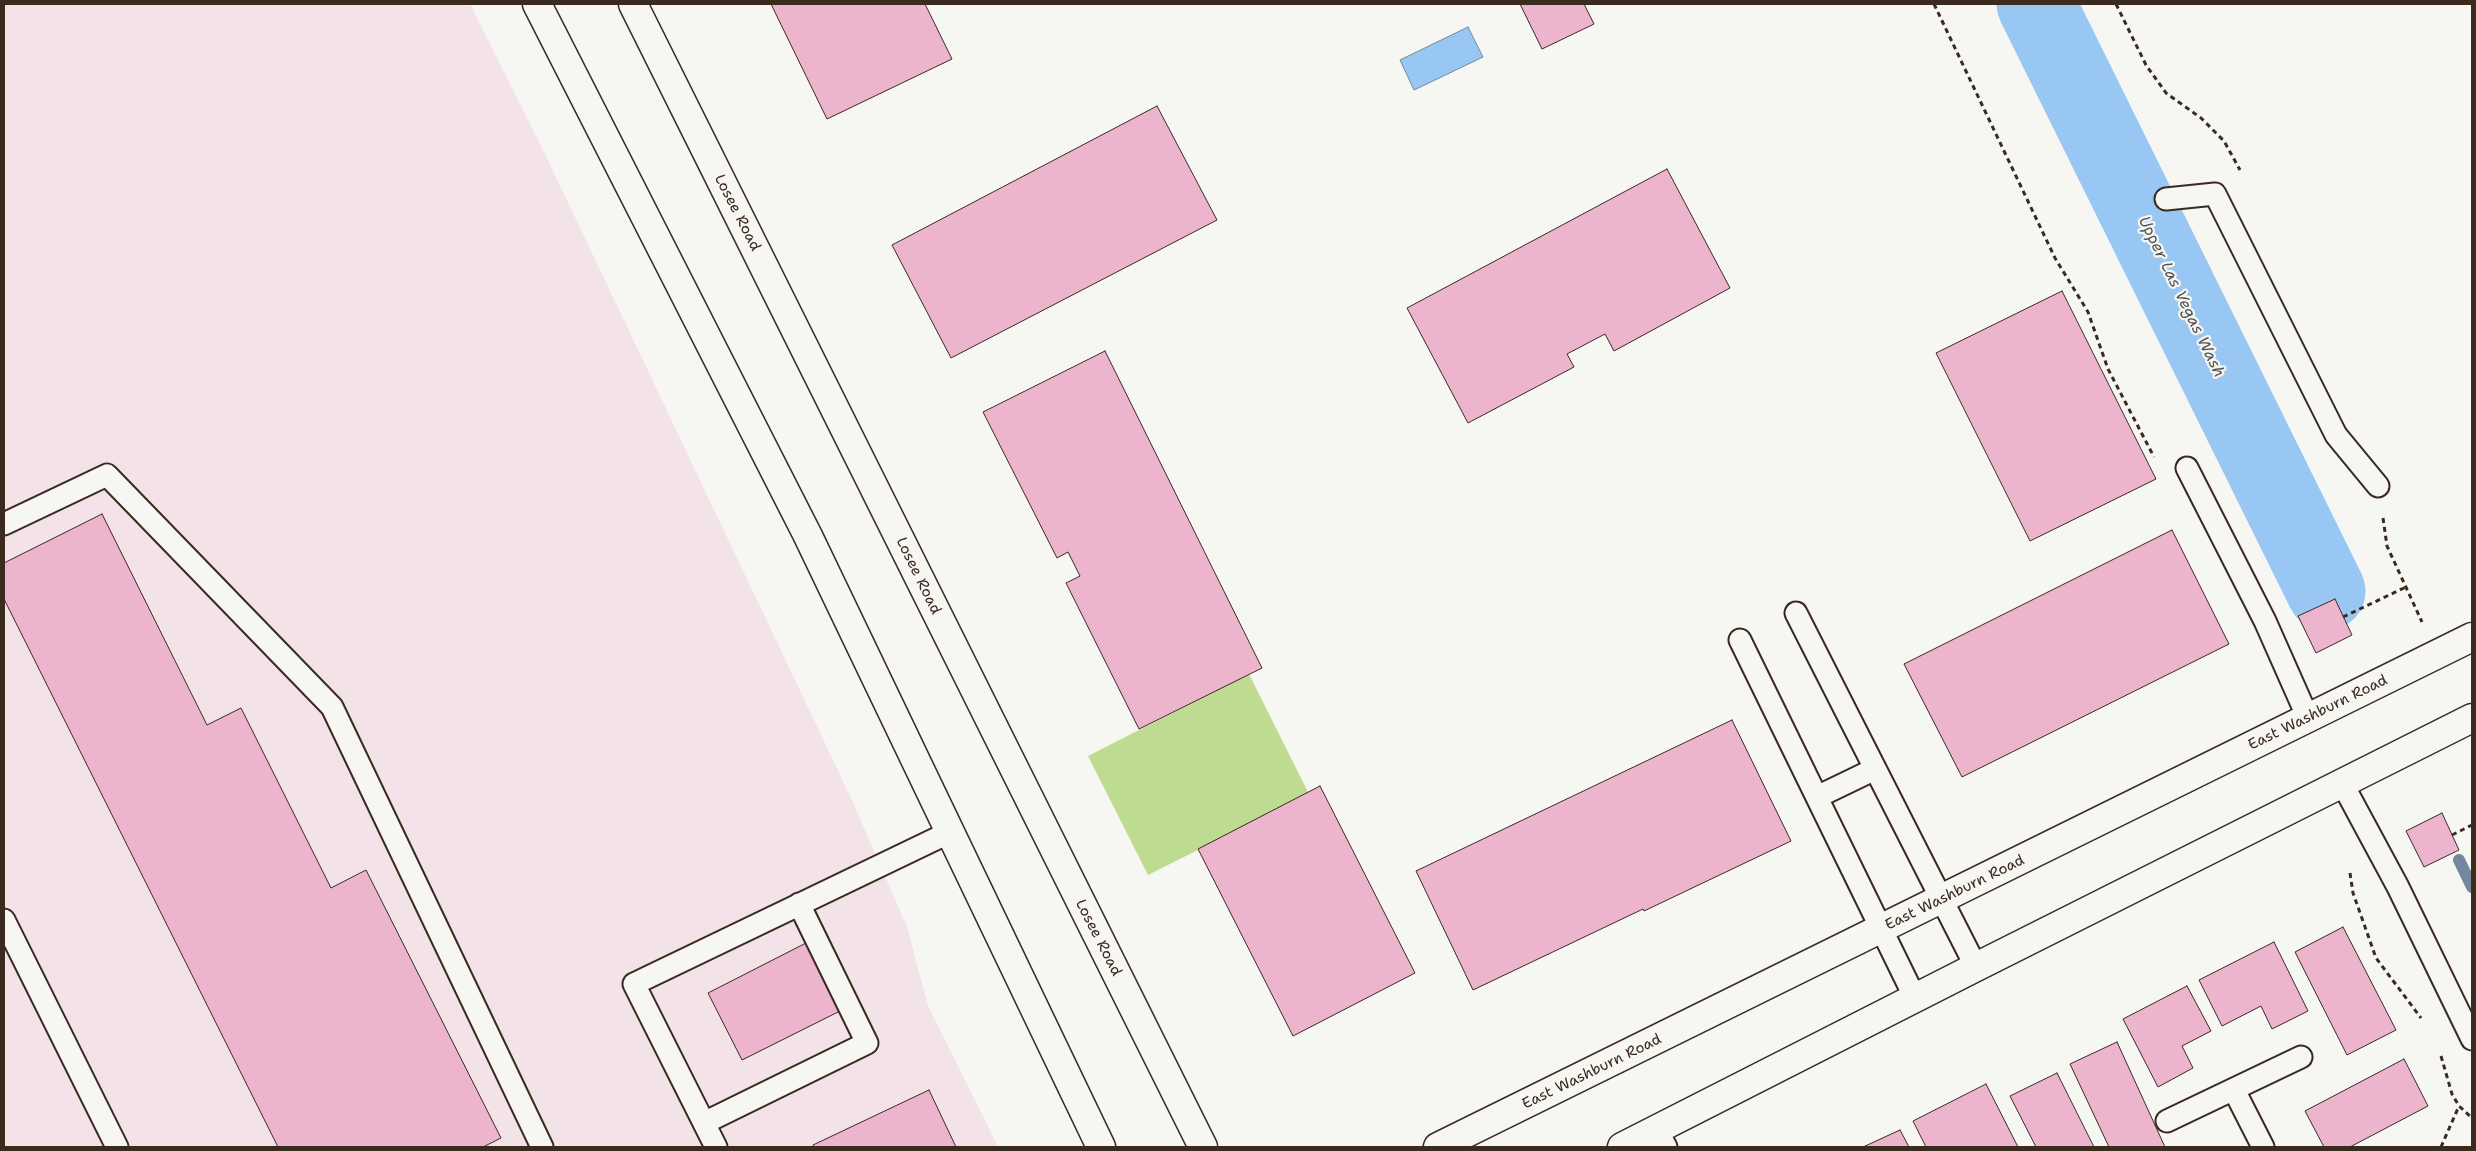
<!DOCTYPE html>
<html>
<head>
<meta charset="utf-8">
<style>
  body { margin:0 }
  #map { position:relative; width:2476px; height:1151px; overflow:hidden; background:#f6f6f2; font-family:"Shantell Sans",sans-serif }
  canvas { display:block }
  .frame { position:absolute; inset:0; border:5px solid #3b2a1e; pointer-events:none }
</style>
</head>
<body>
<div id="map">
<canvas width="2476" height="1151"></canvas>
<div class="frame"></div>
</div>
<script>
const context = document.querySelector('canvas').getContext('2d');
context.lineJoin = 'round';
function fillPath(path, color) { context.fillStyle = color; context.fill(path, 'evenodd'); }
const poly = rows => new Path2D(rows.map(r => 'M' + r).join(''));
function strokePath(path, color, width, dash) { context.strokeStyle = color; context.lineWidth = width; context.lineCap = dash ? 'butt' : 'round'; context.setLineDash(dash || []); context.stroke(path); }
function label(font, color, halo, rows, align = 'center') {
  context.font = font + ' "Shantell Sans",sans-serif'; context.lineWidth = 4.5; context.setLineDash([]); context.textBaseline = 'middle'; context.strokeStyle = halo; context.fillStyle = color; for (const [text, x, y, turn = 0] of rows) {
    context.save(); context.translate(x, y); context.rotate((+turn || 0) * Math.PI / 180); context.textAlign = isNaN(turn) ? turn : align; if (halo) context.strokeText(text, 0, 0); context.fillText(text, 0, 0); context.restore();
  }
}
fillPath(poly([
  [4,4,470,4,544,152,850,796,907,927,928,1006,998,1147,4,1147]
]), '#f3e2e7');
fillPath(poly([
  [1249,674,1309,794,1148,875,1088,756]
]), '#bedb92');
const water = poly([
  [1468,27,1483,57,1414,90,1400,60,1468,27]
]);
fillPath(water, '#99c7f4');
strokePath(water, '#73889e', 1);
strokePath(poly([
  [2459,860,2472,887]
]), '#73889e', 12);
strokePath(poly([
  [2036,4,2326,591]
]), '#99c7f4', 79);
const building = poly([
  [771,4,925,4,952,59,827,119,771,4],
  [1520,4,1584,4,1594,24,1542,49,1520,4],
  [1157,106,1217,220,951,358,892,245,1157,106],
  [1667,169,1730,288,1614,351,1605,334,1567,354,1574,367,1468,423,1407,308,1667,169],
  [2062,291,2156,479,2030,541,1936,353,2062,291],
  [1105,351,1262,668,1139,729,1066,583,1080,576,1068,552,1057,558,983,412,1105,351],
  [102,514,207,725,241,708,331,888,366,870,501,1138,483,1147,278,1147,4,599,4,563,102,514],
  [2172,530,2229,644,1962,777,1904,664,2172,530],
  [2335,599,2352,635,2316,653,2298,616,2335,599],
  [1732,720,1791,841,1644,911,1643,909,1473,990,1416,871,1732,720],
  [1320,786,1415,973,1293,1036,1198,849,1320,786],
  [2442,813,2459,850,2424,867,2406,831,2442,813],
  [2343,927,2396,1030,2347,1055,2295,952,2343,927],
  [808,942,842,1010,742,1060,708,993,808,942],
  [2274,942,2308,1011,2272,1029,2261,1006,2222,1026,2199,980,2274,942],
  [2187,986,2211,1031,2182,1046,2193,1068,2158,1087,2123,1019,2187,986],
  [2117,1042,2165,1147,2109,1147,2070,1064,2117,1042],
  [2404,1059,2428,1106,2350,1147,2324,1147,2305,1111,2404,1059],
  [2057,1073,2094,1147,2036,1147,2010,1096,2057,1073],
  [1986,1084,2018,1147,1926,1147,1913,1121,1986,1084],
  [929,1090,956,1147,814,1147,813,1145,929,1090],
  [1900,1130,1909,1147,1863,1147,1900,1130]
]);
fillPath(building, '#ecb5cd');
strokePath(building, '#3b2a1e', 1);
const lane = poly([
  [2166,199,2215,194,2336,435,2378,486],
  [2187,468,2265,621,2308,718],
  [4,524,107,475,332,707,542,1147],
  [1796,613,1976,967],
  [1740,640,1915,998],
  [2342,783,2398,887,2472,1039],
  [1817,797,1875,769],
  [4,920,117,1147],
  [2234,1090,2263,1147],
  [2167,1121,2301,1057],
  [704,1123,867,1043,799,904],
  [1657,1130,1666,1147],
  [716,1147,634,984,948,833]
]);
const secondary = poly([
  [537,4,808,536,1101,1147],
  [633,4,1203,1147],
  [1438,1147,2472,637],
  [1622,1147,1976,967,2472,718]
]);
strokePath(lane, '#3b2a1e', 25);
strokePath(secondary, '#3b2a1e', 31);
strokePath(poly([
  [1934,4,2055,258,2088,312,2108,369,2154,457],
  [2116,4,2146,65,2166,93,2201,118,2224,141,2240,170],
  [2383,518,2387,546,2422,622],
  [2343,617,2406,587],
  [2452,835,2472,825],
  [2350,873,2353,893,2376,958,2421,1018],
  [2441,1056,2452,1094,2459,1106,2472,1118],
  [2441,1147,2459,1106]
]), '#3b2a1e', 3, [5, 4]);
strokePath(lane, '#f6f6f2', 21);
strokePath(secondary, '#f6f6f2', 28);
label('15px', '#3b2a1e', '#f6f6f2', [
  ["Losee Road",737,213,63],
  ["Losee Road",918,576,64],
  ["East Washburn Road",2318,713,-26],
  ["East Washburn Road",1955,893,-26],
  ["Losee Road",1098,938,63],
  ["East Washburn Road",1592,1072,-26]
]);
label('italic 16px', '#525154', '#f6f6f2', [
  ["Upper Las Vegas Wash",2181,297,64]
]);
</script>
</body>
</html>
